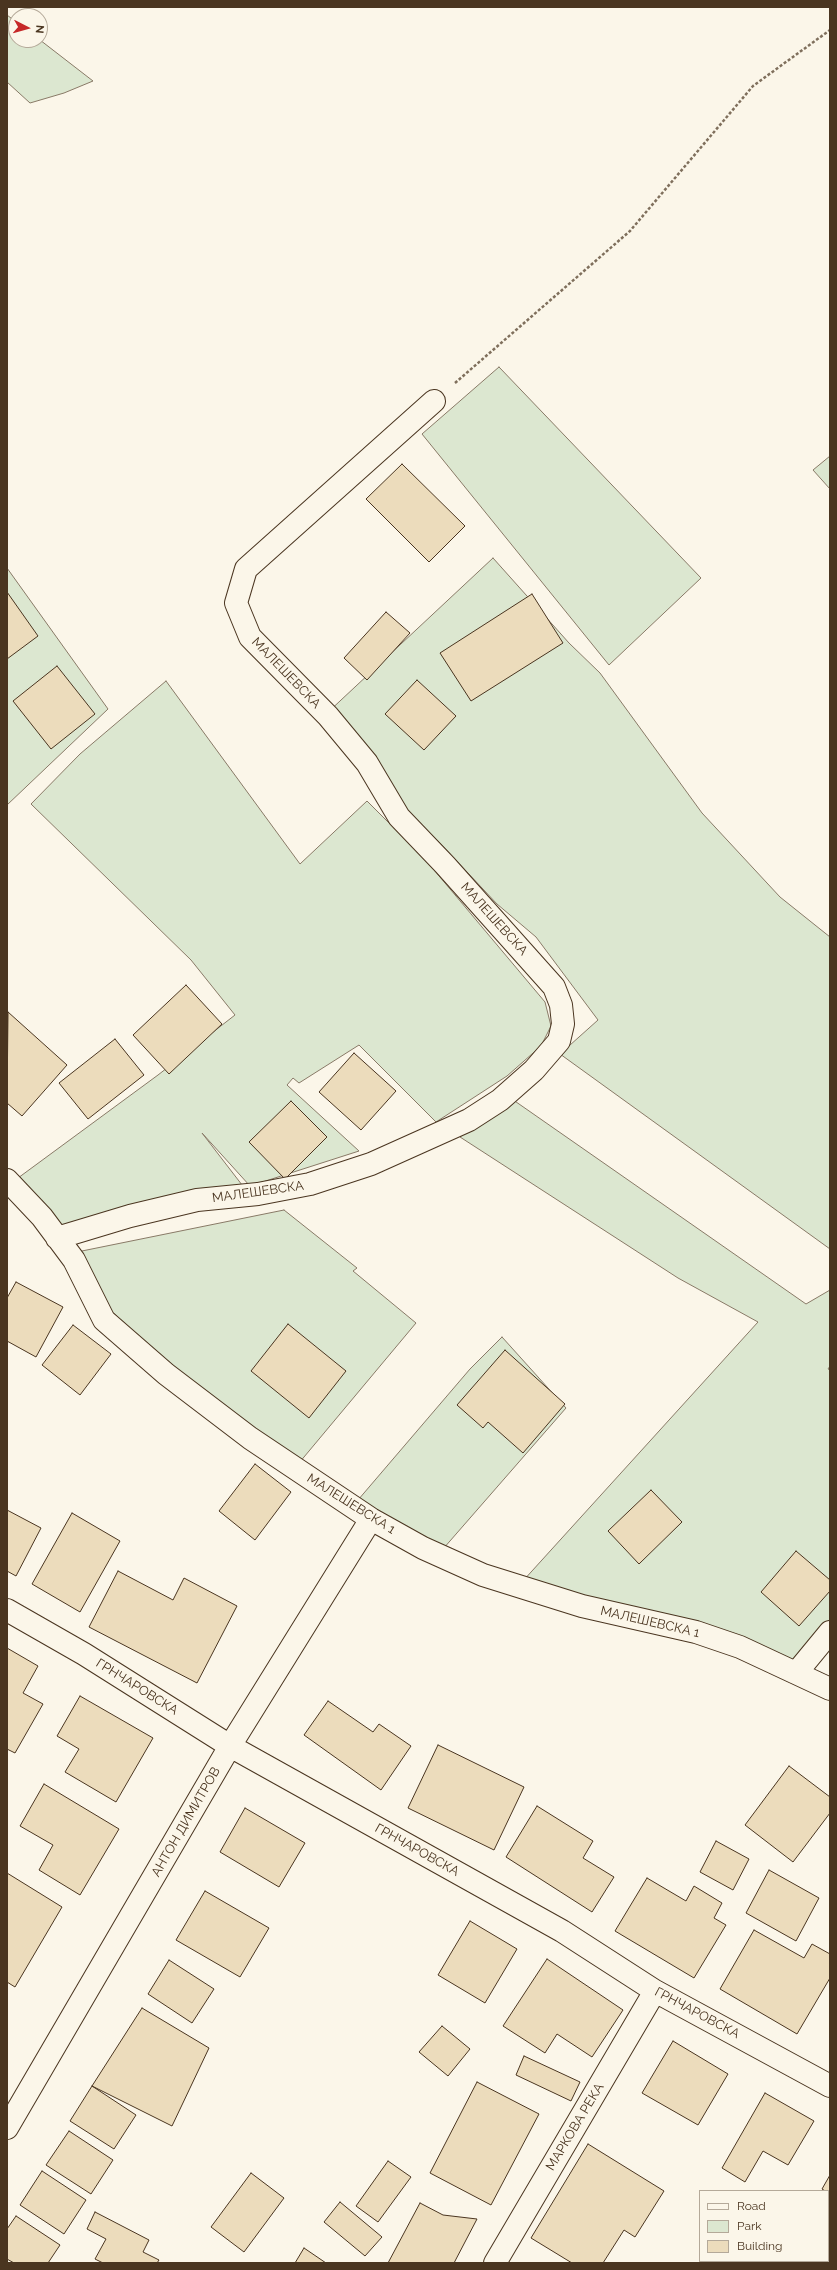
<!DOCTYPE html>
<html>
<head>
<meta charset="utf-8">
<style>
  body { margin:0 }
  #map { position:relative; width:837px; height:2270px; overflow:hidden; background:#fbf6e9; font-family:Raleway,sans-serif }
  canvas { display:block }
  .frame { position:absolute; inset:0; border:8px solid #4a3520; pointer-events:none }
  .legend { position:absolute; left:699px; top:2190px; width:130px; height:72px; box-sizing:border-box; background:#fbf6e9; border:1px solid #b4a999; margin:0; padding:5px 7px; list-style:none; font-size:12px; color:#4a3520 }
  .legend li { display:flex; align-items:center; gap:8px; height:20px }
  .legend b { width:20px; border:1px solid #b4a999 }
  .north { position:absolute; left:8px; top:8px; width:40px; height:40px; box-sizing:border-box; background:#fbf6e9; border:1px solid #b4a999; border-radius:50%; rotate:96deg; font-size:11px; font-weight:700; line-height:16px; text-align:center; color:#4a3520 }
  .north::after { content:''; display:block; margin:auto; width:14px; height:18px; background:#c62828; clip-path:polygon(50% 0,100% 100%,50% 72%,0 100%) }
</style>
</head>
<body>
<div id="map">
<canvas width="837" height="2270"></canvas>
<div class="frame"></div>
<ul class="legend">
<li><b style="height:5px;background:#fbf6e9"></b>Road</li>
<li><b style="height:11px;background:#dce7d0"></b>Park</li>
<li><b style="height:11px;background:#ecdcbc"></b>Building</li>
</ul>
<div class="north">N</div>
</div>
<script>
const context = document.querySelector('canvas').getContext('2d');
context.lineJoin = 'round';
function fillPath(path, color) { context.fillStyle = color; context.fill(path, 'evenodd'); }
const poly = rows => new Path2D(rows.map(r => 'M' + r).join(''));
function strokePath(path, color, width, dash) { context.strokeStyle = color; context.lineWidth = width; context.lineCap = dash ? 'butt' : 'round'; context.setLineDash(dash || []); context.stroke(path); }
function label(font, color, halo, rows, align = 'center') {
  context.font = font + ' Raleway,sans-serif'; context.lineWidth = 3; context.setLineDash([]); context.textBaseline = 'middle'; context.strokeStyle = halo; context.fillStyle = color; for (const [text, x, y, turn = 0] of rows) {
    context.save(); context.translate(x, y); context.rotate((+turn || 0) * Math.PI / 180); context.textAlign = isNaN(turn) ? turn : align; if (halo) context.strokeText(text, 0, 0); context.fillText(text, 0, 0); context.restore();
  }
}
const green = poly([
  [7,15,16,22,16,40,40,40,93,81,64,93,30,103,7,82,7,15],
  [499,367,701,578,609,665,422,434,499,367],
  [830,456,830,489,813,470,830,456],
  [493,558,569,643,600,673,702,813,780,897,830,937,830,1249,560,1054,598,1020,536,937,497,904,437,840,383,793,325,715,493,558],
  [7,568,108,709,7,805,7,568],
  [166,681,300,864,367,801,424,858,545,1002,551,1026,541,1046,507,1076,436,1122,359,1045,299,1083,293,1078,287,1085,359,1151,250,1186,202,1133,249,1194,65,1237,18,1178,158,1075,235,1015,191,960,31,804,80,754,166,681],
  [509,1097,806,1304,830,1290,830,1366,828,1369,830,1370,830,1631,804,1666,522,1582,758,1322,678,1278,460,1137,509,1097],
  [284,1210,357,1268,353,1271,416,1323,299,1463,201,1394,108,1308,72,1253,284,1210],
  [502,1337,566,1408,443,1549,358,1500,470,1369,502,1337]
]);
fillPath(green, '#dce7d0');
strokePath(green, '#887966', 1);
const building = poly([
  [402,464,465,526,429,562,366,499,402,464],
  [7,592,38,636,7,659,7,592],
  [532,594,563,643,471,701,440,653,532,594],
  [386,612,410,633,367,680,344,658,386,612],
  [57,666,95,714,51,749,13,701,57,666],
  [417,680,456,716,424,750,385,714,417,680],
  [186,985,222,1024,169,1074,133,1035,186,985],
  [8,1012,67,1065,22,1116,7,1103,8,1012],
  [115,1039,144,1075,88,1119,59,1083,115,1039],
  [354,1053,396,1091,361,1130,319,1092,354,1053],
  [291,1101,327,1137,285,1179,249,1142,291,1101],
  [16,1282,63,1307,36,1357,7,1341,7,1298,16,1282],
  [288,1324,346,1371,309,1418,251,1371,288,1324],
  [73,1325,111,1354,80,1395,42,1365,73,1325],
  [505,1350,565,1404,523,1453,488,1422,483,1428,457,1405,505,1350],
  [255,1464,291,1492,255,1540,219,1511,255,1464],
  [651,1490,682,1522,639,1564,608,1531,651,1490],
  [7,1510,41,1528,16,1576,7,1571,7,1510],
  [72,1513,120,1541,80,1612,32,1584,72,1513],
  [796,1551,830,1580,830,1591,799,1626,761,1592,796,1551],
  [118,1571,173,1600,184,1578,237,1606,197,1683,89,1627,118,1571],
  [7,1648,38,1666,23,1693,43,1704,15,1753,7,1749,7,1648],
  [80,1696,153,1738,116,1802,65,1772,79,1749,57,1736,80,1696],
  [328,1701,373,1732,379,1724,411,1746,381,1790,304,1735,328,1701],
  [438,1745,524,1787,494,1850,408,1808,438,1745],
  [789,1766,830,1797,830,1813,793,1862,745,1825,789,1766],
  [44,1784,119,1829,80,1895,39,1870,53,1845,20,1826,44,1784],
  [537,1806,593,1841,583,1858,614,1877,592,1912,506,1857,537,1806],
  [245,1808,305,1843,279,1887,220,1852,245,1808],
  [716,1841,749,1859,733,1890,700,1872,716,1841],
  [769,1870,819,1898,796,1941,746,1913,769,1870],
  [7,1873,62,1907,15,1987,7,1982,7,1873],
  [647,1878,686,1901,694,1886,722,1903,714,1918,726,1925,694,1978,615,1931,647,1878],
  [205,1891,269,1928,240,1977,176,1940,205,1891],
  [470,1921,517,1949,485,2003,438,1975,470,1921],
  [754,1930,804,1958,812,1944,830,1954,830,1978,797,2034,720,1989,754,1930],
  [547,1959,623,2010,592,2057,557,2034,545,2053,503,2026,547,1959],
  [169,1960,214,1989,192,2023,148,1994,169,1960],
  [142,2008,209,2048,172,2126,92,2086,142,2008],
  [442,2026,470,2049,448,2076,419,2052,442,2026],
  [673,2041,728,2074,698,2125,642,2093,673,2041],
  [524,2056,580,2082,571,2101,516,2075,524,2056],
  [477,2082,539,2114,491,2205,430,2173,477,2082],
  [92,2086,136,2115,114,2149,70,2121,92,2086],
  [765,2093,814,2121,788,2165,763,2151,745,2182,722,2168,765,2093],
  [69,2131,113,2160,91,2194,46,2165,69,2131],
  [588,2144,664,2191,635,2237,624,2230,603,2263,572,2263,531,2238,588,2144],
  [388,2161,411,2177,378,2222,356,2206,388,2161],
  [42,2171,86,2200,64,2234,20,2205,42,2171],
  [251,2173,284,2198,244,2252,211,2227,251,2173],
  [830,2175,830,2194,822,2189,830,2175],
  [340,2202,382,2237,365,2256,324,2222,340,2202],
  [420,2203,443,2215,477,2219,454,2263,388,2263,420,2203],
  [95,2212,149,2240,143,2252,159,2260,157,2263,103,2263,95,2259,106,2239,87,2229,95,2212],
  [16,2216,60,2245,48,2263,14,2263,7,2259,7,2229,16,2216],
  [304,2248,326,2263,295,2263,304,2248]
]);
fillPath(building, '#ecdcbc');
strokePath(building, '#4a3520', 1);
const minor = poly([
  [7,1180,42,1217,74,1260,104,1320,166,1374,250,1438,371,1519,423,1548,483,1575,582,1606,696,1632,740,1647,830,1689],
  [57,1238,130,1216,197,1200,258,1194,310,1184,371,1164,469,1120,500,1100,534,1070,559,1041,563,1024,561,1005,554,987,445,865,399,817,367,763,328,716,250,637,236,603,246,569,434,401],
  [7,1610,84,1654,230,1746,562,1931,655,1991,830,2086],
  [797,1672,830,1632],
  [7,2128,230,1746,371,1519],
  [495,2263,655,1991]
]);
strokePath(minor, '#4a3520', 24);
strokePath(poly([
  [455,383,630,231,753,86,830,30]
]), '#7f6f5c', 2.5, [3, 2]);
strokePath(minor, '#fbf6e9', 22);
label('13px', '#4a3520', '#fbf6e9', [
  ["МАЛЕШЕВСКА",286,673,46],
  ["МАЛЕШЕВСКА",494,919,48],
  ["МАЛЕШЕВСКА",258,1192,-8],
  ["МАЛЕШЕВСКА 1",351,1504,32],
  ["МАЛЕШЕВСКА 1",650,1622,13],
  ["ГРНЧАРОВСКА",137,1687,32],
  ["АНТОН ДИМИТРОВ",186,1822,-60],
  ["ГРНЧАРОВСКА",417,1850,29],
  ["ГРНЧАРОВСКА",697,2013,28],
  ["МАРКОВА РЕКА",575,2127,-59]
]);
</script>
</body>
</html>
